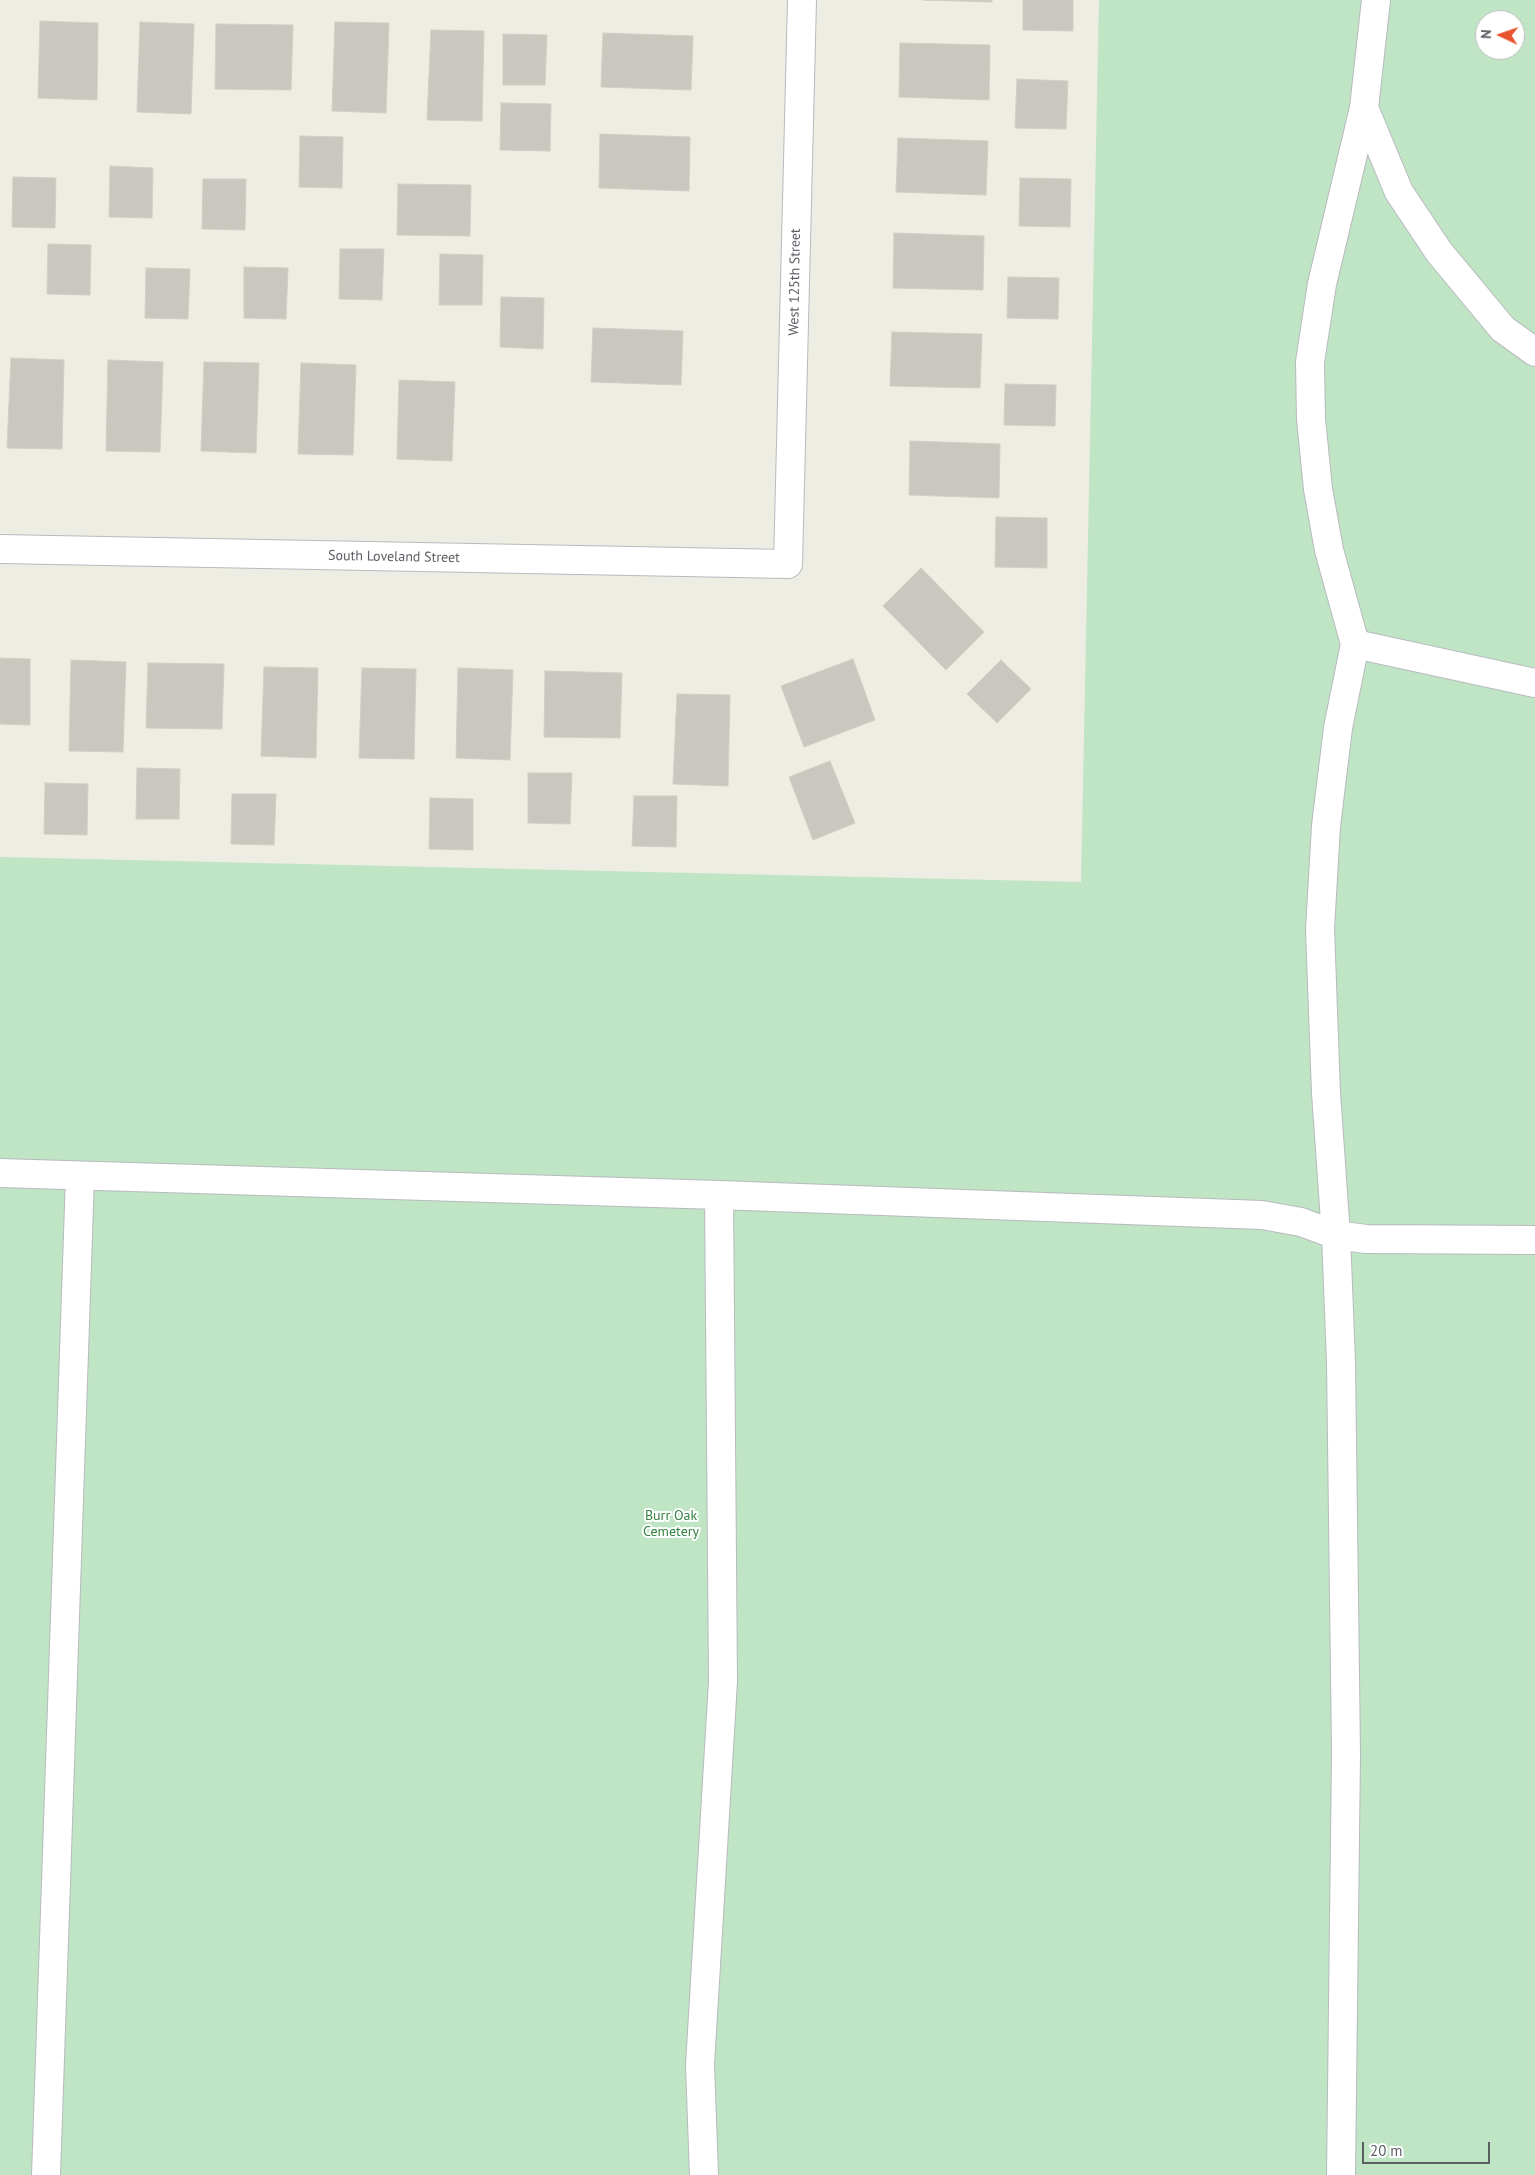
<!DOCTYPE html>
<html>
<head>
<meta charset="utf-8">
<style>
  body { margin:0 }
  #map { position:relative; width:1535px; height:2175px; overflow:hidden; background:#eeede3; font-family:"PT Sans",sans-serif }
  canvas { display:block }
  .north { position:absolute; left:1475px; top:10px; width:50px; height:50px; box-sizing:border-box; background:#fff; border:1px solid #bdbfc1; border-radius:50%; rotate:273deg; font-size:14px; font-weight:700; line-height:20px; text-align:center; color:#5b5e63 }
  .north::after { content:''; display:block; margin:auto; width:18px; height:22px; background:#e8542e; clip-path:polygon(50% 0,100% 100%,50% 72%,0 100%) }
  .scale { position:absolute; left:1362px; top:2142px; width:128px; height:22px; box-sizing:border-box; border:2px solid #5b5e63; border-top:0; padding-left:6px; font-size:15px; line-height:18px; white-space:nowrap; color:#5b5e63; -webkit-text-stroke:4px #fff; paint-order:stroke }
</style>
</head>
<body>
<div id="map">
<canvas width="1535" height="2175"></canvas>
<div class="north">N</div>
<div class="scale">20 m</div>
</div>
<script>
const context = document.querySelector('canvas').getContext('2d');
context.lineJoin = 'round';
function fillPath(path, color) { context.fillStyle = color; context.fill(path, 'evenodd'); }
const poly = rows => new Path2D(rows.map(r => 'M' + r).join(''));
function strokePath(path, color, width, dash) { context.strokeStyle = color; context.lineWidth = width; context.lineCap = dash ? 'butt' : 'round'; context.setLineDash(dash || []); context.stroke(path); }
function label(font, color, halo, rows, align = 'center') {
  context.font = font + ' "PT Sans",sans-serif'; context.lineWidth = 4; context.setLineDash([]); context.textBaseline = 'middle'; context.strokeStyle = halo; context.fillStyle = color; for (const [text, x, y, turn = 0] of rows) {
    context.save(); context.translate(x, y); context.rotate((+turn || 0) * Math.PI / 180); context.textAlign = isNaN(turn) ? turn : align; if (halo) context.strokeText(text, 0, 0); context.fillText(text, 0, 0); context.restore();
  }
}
fillPath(poly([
  [1099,0,1535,0,1535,2175,0,2175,0,857,1081,882],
  [1485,20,1515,20,1515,50,1485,50]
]), '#bfe5c4');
const building = poly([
  [923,0,992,0,992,2,923,0],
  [1023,0,1073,0,1073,31,1023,30,1023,0],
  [40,21,98,23,97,100,38,98,40,21],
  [140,22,194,24,191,114,137,112,140,22],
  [335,22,389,23,386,113,332,111,335,22],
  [216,24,293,25,291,90,215,89,216,24],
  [431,30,484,31,482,121,427,120,431,30],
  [603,33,693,36,691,90,601,87,603,33],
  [503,34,547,35,545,85,503,85,503,34],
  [900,43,990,45,989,100,899,97,900,43],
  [1017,79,1068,81,1066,129,1015,128,1017,79],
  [501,103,551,104,550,151,500,150,501,103],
  [600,134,690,137,689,191,599,188,600,134],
  [300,136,343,137,342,188,299,187,300,136],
  [898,138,988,141,986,195,896,192,898,138],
  [110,166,153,168,152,218,109,217,110,166],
  [13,177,56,178,55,228,12,227,13,177],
  [1020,178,1071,179,1070,227,1019,226,1020,178],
  [203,179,246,179,245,230,202,229,203,179],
  [398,184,471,185,470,236,397,235,398,184],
  [894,233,984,236,983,290,893,288,894,233],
  [48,244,91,245,90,295,47,294,48,244],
  [340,249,384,249,382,300,339,299,340,249],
  [440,254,483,255,482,305,439,305,440,254],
  [244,267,288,268,286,319,244,318,244,267],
  [146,268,190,269,188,319,145,318,146,268],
  [1008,277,1059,278,1058,319,1007,318,1008,277],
  [501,297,544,298,543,349,500,347,501,297],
  [593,328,683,331,681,385,591,382,593,328],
  [892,332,982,334,980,388,890,386,892,332],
  [11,358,64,360,62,449,7,448,11,358],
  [108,360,163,362,160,452,106,451,108,360],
  [204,362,259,363,256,453,201,451,204,362],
  [301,363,356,365,353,455,298,454,301,363],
  [399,380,455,382,452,461,397,459,399,380],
  [1005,384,1056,385,1055,426,1004,425,1005,384],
  [910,441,1000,444,999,498,909,495,910,441],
  [996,517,1047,518,1047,568,995,567,996,517],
  [921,568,984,632,946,670,883,606,921,568],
  [0,658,30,659,30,725,0,724,0,658],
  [853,659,875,720,804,747,781,686,853,659],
  [71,660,126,662,123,752,69,751,71,660],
  [1001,660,1031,689,997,723,967,694,1001,660],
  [148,663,224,664,222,729,146,728,148,663],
  [264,667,318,668,316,758,261,756,264,667],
  [362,668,416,669,414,759,359,758,362,668],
  [458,668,513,670,510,760,456,758,458,668],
  [545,671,622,673,620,738,544,737,545,671],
  [677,694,730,695,728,786,673,784,677,694],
  [830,761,855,823,813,840,789,777,830,761],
  [137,768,180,769,179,819,136,819,137,768],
  [528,773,572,773,570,824,528,823,528,773],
  [45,783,88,784,87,835,44,834,45,783],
  [232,794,276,794,274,845,231,844,232,794],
  [634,796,677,796,676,847,632,846,634,796],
  [430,798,473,799,473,850,429,849,430,798]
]);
fillPath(building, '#c8c7c0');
strokePath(building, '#d2cfc1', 1);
const minor = poly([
  [1376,0,1364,108,1399,192,1439,252,1503,329,1535,352],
  [0,549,788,564,802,0],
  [1355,644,1535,683],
  [0,1173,719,1195,1262,1215,1301,1222,1336,1235,1366,1239,1535,1240],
  [46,2175,80,1176],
  [704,2175,700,2065,723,1681,719,1195],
  [1341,2175,1346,1753,1341,1362,1336,1235,1326,1093,1320,929,1326,826,1338,728,1355,644,1329,550,1318,489,1311,419,1310,362,1322,284,1364,108]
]);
strokePath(minor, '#b8babf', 30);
strokePath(minor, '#fff', 28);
label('14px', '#5b5e63', '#fff', [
  ["West 125th Street",795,282,-89],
  ["South Loveland Street",394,557,1]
]);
label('14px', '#348141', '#fff', [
  ["Burr Oak",671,1516],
  ["Cemetery",671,1532]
]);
</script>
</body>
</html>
